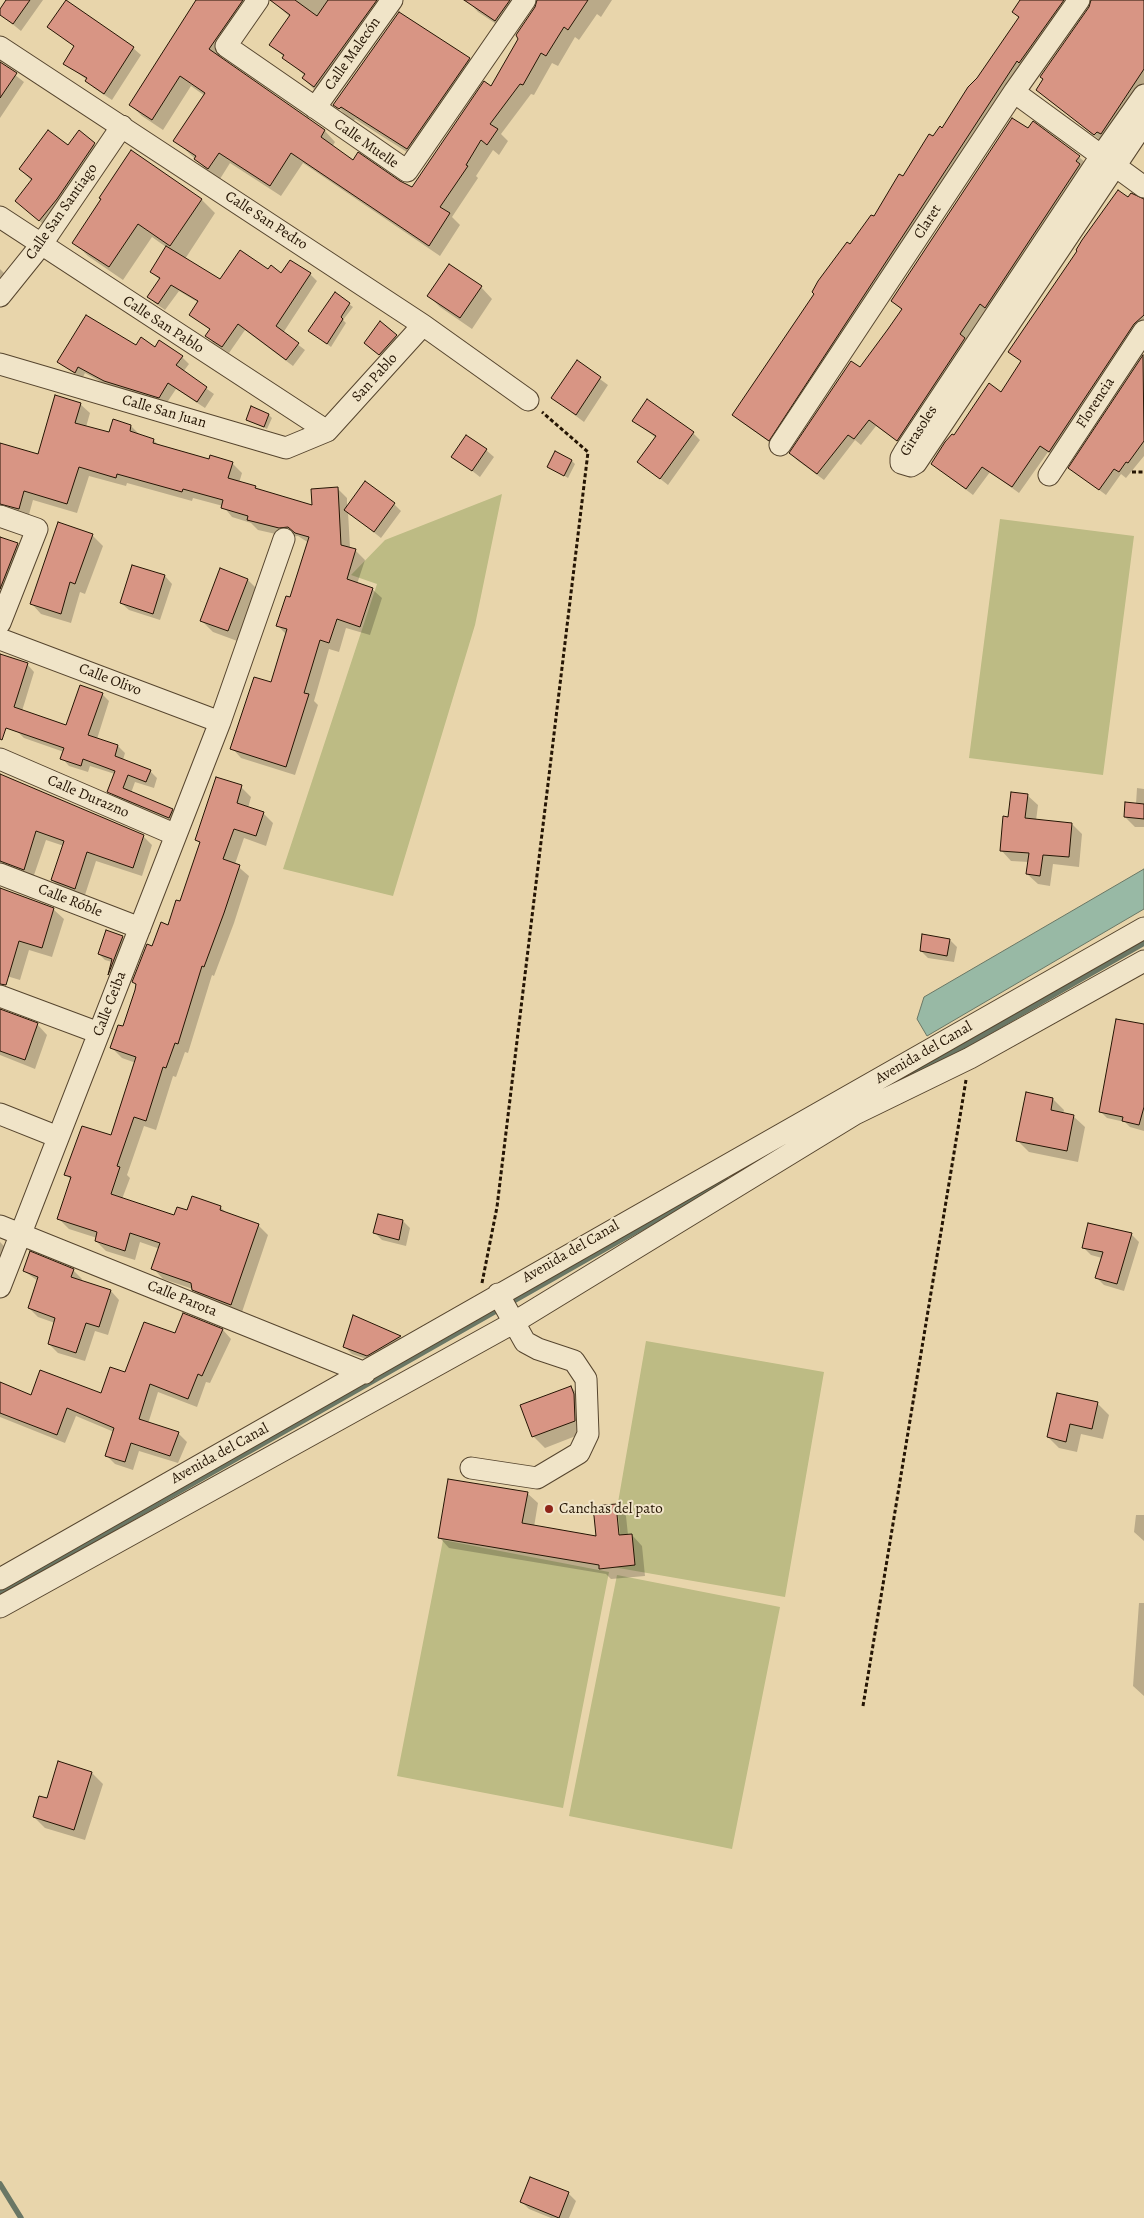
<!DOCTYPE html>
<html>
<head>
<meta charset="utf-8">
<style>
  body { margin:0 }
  canvas { display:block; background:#e8d5ab }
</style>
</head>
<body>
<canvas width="1144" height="2218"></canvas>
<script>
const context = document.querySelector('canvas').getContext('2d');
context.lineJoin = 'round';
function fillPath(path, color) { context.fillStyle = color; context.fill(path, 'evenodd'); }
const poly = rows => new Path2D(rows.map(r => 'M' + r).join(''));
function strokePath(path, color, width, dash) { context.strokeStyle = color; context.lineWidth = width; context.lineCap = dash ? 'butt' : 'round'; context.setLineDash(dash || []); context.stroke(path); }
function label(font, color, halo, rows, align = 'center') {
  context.font = font + ' Alegreya,serif'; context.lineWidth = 4; context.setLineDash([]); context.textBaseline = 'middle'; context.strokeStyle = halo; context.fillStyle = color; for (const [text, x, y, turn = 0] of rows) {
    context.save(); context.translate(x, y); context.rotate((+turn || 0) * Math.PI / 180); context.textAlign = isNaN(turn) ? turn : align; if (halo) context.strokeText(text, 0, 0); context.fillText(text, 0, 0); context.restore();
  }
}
fillPath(poly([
  [502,494,475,625,393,896,283,869,377,584,351,575,385,540],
  [1000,519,1134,536,1103,775,969,758],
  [646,1341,824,1372,785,1597,607,1566],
  [443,1540,609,1572,563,1808,397,1776],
  [617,1575,780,1607,732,1849,569,1816]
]), '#bdbb84');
const water = poly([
  [1144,869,1144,909,927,1036,917,1019,924,997,1144,869]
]);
fillPath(water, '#98b9a5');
strokePath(water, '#6a7765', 1);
fillPath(poly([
  [8,0,43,0,21,31,0,14],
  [197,0,266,0,259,3,220,59,325,131,335,142,332,147,353,162,413,189,491,88,519,39,517,35,539,0,612,0,601,17,597,14,579,40,575,37,558,66,552,63,534,95,531,94,501,134,508,141,499,155,493,150,476,176,478,178,452,217,460,225,440,256,303,163,281,196,230,163,220,179,207,170,175,140,205,96,191,86,163,130,142,116,131,105],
  [271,0,399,0,326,97,314,89,303,78,305,76,271,45,290,17],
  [467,0,530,0,507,31,478,12],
  [1022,0,1074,0,775,446,740,421,851,246,934,138,942,130,1019,18,1014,12],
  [1091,0,1144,0,1144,85,1101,141,1044,96,1091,7],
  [49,27,133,48,141,55,112,100,94,88,87,80,65,63,75,47],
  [469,59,482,73,421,161,355,119,353,122,334,104],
  [0,63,24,82,0,118],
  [79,132,105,154,50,230,16,201,32,181,20,169,68,147],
  [1079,157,1086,163,904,446,876,426,861,445,855,440,824,480,797,460,791,453,860,369,902,310,892,301],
  [1128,199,1144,200,1144,329,1056,458,1048,452,1019,493,990,472,973,495,932,464,955,437,1002,393,1022,362,1010,351],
  [202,200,215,213,185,259,220,281,269,270,282,275,310,274,317,281,283,333,305,350,293,366,245,330,229,353,213,343,207,336,210,330,191,315,199,303,179,291,165,310,155,303,149,297,160,280,151,272,166,247,152,237,123,280,88,256,74,242],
  [0,269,8,277,0,289],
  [481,287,492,299,472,329,440,307,429,296],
  [335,294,353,307,343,320,346,323,331,347,313,334],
  [380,323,404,343,387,361,366,343],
  [156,348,182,357,189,364,183,372,214,394,205,408,176,389,166,404,112,388,85,373,82,379,59,362],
  [1144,356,1144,456,1126,478,1121,474,1106,495,1070,468],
  [577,362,608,385,584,422,552,398],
  [80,404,90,413,86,427,110,434,131,426,141,436,153,440,160,446,210,461,232,463,242,473,239,483,255,487,259,491,313,507,337,488,347,498,347,507,394,504,401,511,381,538,348,512,350,548,355,550,365,560,357,584,372,589,382,598,370,635,346,628,339,652,329,649,314,701,318,705,295,775,241,758,232,748,272,684,287,635,278,626,291,599,309,543,298,536,289,537,258,530,251,523,232,517,223,506,193,498,192,501,127,483,126,486,89,476,77,513,33,500,28,518,0,514,0,444,39,455],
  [269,415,272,418,267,429,247,420],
  [634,421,693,433,700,440,668,485,639,462,656,438],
  [486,450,494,457,480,477,453,456],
  [572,461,575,464,568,478,549,467],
  [59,523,93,536,103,546,85,594,80,592,71,623,41,614,31,603],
  [0,538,17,544,25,551,0,618],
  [165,576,172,584,160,620,129,610,121,603],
  [248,580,259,591,240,642,213,632,201,620],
  [27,664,34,672,22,711,66,727,102,694,109,701,97,739,118,746,125,753,123,760,150,771,157,778,154,788,135,782,131,793,172,810,179,818,176,825,116,799,109,791,115,774,90,766,88,772,69,766,62,758,64,752,24,738,17,731,0,725,0,672],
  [0,776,143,836,152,845,142,876,96,861,84,898,62,889,52,880,64,846,46,840,33,878,0,866],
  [241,787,251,797,248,808,263,813,273,823,266,846,244,838,235,864,249,876,234,923,214,976,212,975,188,1053,185,1052,176,1077,173,1076,156,1130,144,1126,127,1175,130,1178,122,1199,175,1216,188,1212,220,1207,228,1214,258,1225,268,1235,241,1315,204,1300,193,1289,163,1279,153,1268,160,1249,140,1242,135,1260,106,1251,96,1241,97,1238,69,1229,59,1219,71,1180,66,1174,111,1137,136,1063,122,1058,112,1048,124,1028,137,986,133,982,181,903,201,844,197,840],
  [1137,788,1144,789,1144,827,1135,827,1125,817,1136,804],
  [1027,795,1038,805,1036,821,1072,824,1082,834,1079,867,1053,864,1050,886,1038,884,1027,874,1029,862,1011,861,1001,850,1009,818],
  [0,893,53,909,64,919,52,957,29,950,20,980,0,974],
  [123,937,128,943,114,979,110,974,112,962,105,960,99,954],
  [950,940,957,947,954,962,928,958,921,951],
  [0,1011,37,1024,47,1035,35,1069,0,1055],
  [1144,1026,1144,1131,1130,1127,1125,1122,1107,1118,1100,1111],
  [1053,1099,1064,1110,1063,1114,1073,1116,1085,1127,1078,1162,1029,1152,1018,1141],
  [403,1221,410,1228,406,1246,382,1240,374,1232],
  [1131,1234,1139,1242,1124,1291,1104,1285,1097,1278,1102,1258,1091,1255,1084,1248],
  [0,1242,6,1248,0,1265],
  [73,1270,82,1279,81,1281,111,1291,119,1300,108,1335,95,1331,85,1361,58,1353,49,1344,55,1323,38,1317,29,1308,38,1281,24,1271],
  [184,1315,223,1330,231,1339,210,1383,206,1382,197,1407,158,1392,148,1424,178,1433,187,1442,178,1463,139,1451,133,1470,115,1464,107,1456,114,1432,76,1416,65,1443,0,1417,0,1384,32,1396,102,1394,176,1335],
  [354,1317,400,1337,407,1344,375,1362,352,1354,345,1347],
  [571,1387,582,1398,586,1432,545,1448,533,1436],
  [1097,1403,1109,1415,1103,1439,1081,1434,1077,1452,1059,1448,1048,1437],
  [527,1493,538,1503,534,1527,597,1538,616,1505,626,1516,628,1535,632,1535,642,1546,645,1576,611,1579,606,1574,449,1548,439,1537],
  [616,1515,618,1515,621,1541,618,1541],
  [1136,1515,1144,1515,1144,1541,1134,1532],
  [1139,1603,1144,1603,1144,1696,1133,1686],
  [92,1773,103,1784,85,1840,45,1828,34,1817,48,1800],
  [531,2178,569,2194,576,2201,569,2218,551,2218,529,2209,522,2202]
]), '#0003');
strokePath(poly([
  [913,1075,1144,943],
  [0,1593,726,1180],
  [0,2184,21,2218]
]), '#6a7765', 5.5);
const building = poly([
  [6,0,30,0,13,24,0,15,0,9,6,0],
  [66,0,134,47,104,94,85,81,87,78,63,64,74,46,47,27,66,0],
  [196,0,243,0,209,49,325,130,321,137,353,160,358,152,400,181,412,187,484,81,491,86,518,39,516,35,535,7,537,0,588,0,568,30,564,27,546,56,541,53,523,85,520,84,490,124,498,129,487,145,481,140,466,165,468,166,440,207,450,213,429,246,291,153,270,186,219,153,208,169,194,159,196,156,173,141,205,93,180,76,152,120,129,105,196,0],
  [270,0,295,0,317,16,328,0,377,0,314,87,302,78,305,74,282,58,284,55,269,45,290,15,270,0],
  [464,0,510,0,495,21,464,0],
  [1020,0,1064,0,1019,63,1017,61,769,441,732,415,814,294,812,292,818,281,847,242,850,244,871,215,874,216,899,174,903,176,929,134,933,136,940,126,942,128,968,87,977,78,1019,17,1012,12,1020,0],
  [1091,0,1144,0,1144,69,1101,134,1097,132,1094,135,1036,90,1043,79,1040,77,1089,7,1091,0],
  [399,12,470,58,407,149,341,107,339,109,333,105,399,12],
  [0,62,17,73,0,98,0,62],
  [1012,118,1028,128,1033,121,1080,156,1076,161,1080,164,985,308,980,304,960,334,965,338,897,441,869,420,854,439,848,435,817,474,789,453,851,361,860,367,888,329,902,309,891,301,1012,118],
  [48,130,68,145,79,130,95,143,57,199,39,221,15,201,32,179,19,169,48,130],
  [131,150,202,199,170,246,138,224,109,267,72,243,101,199,99,198,131,150],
  [1118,190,1128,197,1131,193,1144,199,1144,315,1134,324,1049,452,1040,446,1012,487,982,467,966,489,931,464,945,442,952,434,954,435,989,383,1001,392,1021,361,1008,352,1077,251,1076,250,1082,240,1118,190],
  [166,246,220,279,240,250,268,269,271,265,281,273,290,260,311,273,276,326,299,343,286,360,238,324,222,347,205,336,210,329,189,315,198,301,171,285,158,304,147,297,160,278,150,272,166,246],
  [449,264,482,286,460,318,427,296,449,264],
  [335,292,350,303,341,317,343,319,327,344,308,331,335,292],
  [86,315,136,345,141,337,155,347,159,340,183,356,176,365,207,387,197,402,168,383,159,398,104,381,78,367,75,373,57,362,86,315],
  [380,321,397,335,379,355,364,343,380,321],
  [1143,355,1144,441,1128,463,1126,462,1119,472,1114,469,1099,490,1068,468,1143,355],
  [577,360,601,377,576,415,551,398,577,360],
  [55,395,81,403,75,423,109,432,113,419,131,425,130,431,154,439,153,443,209,459,210,455,233,462,228,478,256,486,255,488,312,505,311,489,338,487,341,545,356,549,347,579,373,588,360,627,337,619,329,643,320,640,304,693,309,694,286,767,230,749,254,677,271,682,287,629,276,626,286,596,290,597,309,537,295,533,288,527,279,528,247,520,248,516,221,508,223,500,183,489,182,492,117,474,116,478,79,467,67,504,24,491,19,509,0,504,0,443,38,454,55,395],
  [647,399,694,432,660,479,637,462,656,436,632,421,647,399],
  [251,406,269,414,264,427,246,420,251,406],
  [466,435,487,449,472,471,451,457,466,435],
  [555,451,572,460,564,476,547,467,555,451],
  [365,481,395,503,374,532,344,510,365,481],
  [58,522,93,534,75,584,70,582,61,614,30,604,58,522],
  [0,537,18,543,0,589,0,537],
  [132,565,165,575,153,614,120,603,132,565],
  [220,568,248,579,228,631,200,621,220,568],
  [0,654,28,663,14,707,66,725,80,685,103,693,88,735,118,745,115,756,151,770,146,782,128,775,123,788,173,809,169,818,107,792,115,771,83,759,81,766,60,759,64,748,6,728,2,740,0,739,0,654],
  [0,774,144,835,133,868,87,852,75,889,51,880,64,841,36,831,24,870,0,861,0,774],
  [216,777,242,785,237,803,264,812,256,836,234,829,223,859,240,865,224,913,204,967,202,966,178,1044,175,1043,166,1068,163,1067,146,1121,134,1117,117,1166,120,1167,111,1194,174,1215,177,1207,187,1210,192,1196,221,1206,220,1210,259,1224,231,1305,192,1290,191,1283,151,1269,160,1243,130,1233,125,1251,95,1241,97,1232,57,1219,71,1177,64,1175,82,1126,111,1135,136,1057,110,1048,118,1025,123,1026,135,990,136,984,132,982,147,944,152,946,161,922,168,925,176,900,180,901,200,842,195,840,216,777],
  [1011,792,1028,794,1025,818,1072,823,1069,857,1043,855,1040,876,1026,874,1029,853,1000,851,1003,816,1008,817,1011,792],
  [1125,802,1144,804,1144,819,1124,817,1125,802],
  [0,888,54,908,42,948,19,941,6,985,0,984,0,888],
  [106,930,123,936,108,975,112,959,98,954,106,930],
  [922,934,950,939,947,956,920,951,922,934],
  [0,1009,38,1023,25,1060,0,1051,0,1009],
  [1116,1019,1144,1024,1144,1107,1139,1125,1122,1121,1123,1117,1099,1112,1116,1019],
  [1026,1092,1053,1098,1051,1110,1074,1115,1067,1151,1016,1141,1026,1092],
  [378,1214,403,1220,399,1240,373,1233,378,1214],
  [1088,1223,1132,1233,1117,1284,1095,1278,1103,1252,1082,1248,1088,1223],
  [30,1251,74,1269,71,1277,111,1290,99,1327,86,1323,76,1353,48,1344,55,1318,28,1308,38,1277,23,1271,30,1251],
  [183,1313,223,1329,202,1376,198,1374,188,1399,150,1384,139,1419,179,1432,170,1456,131,1443,125,1462,105,1456,114,1428,67,1408,57,1435,0,1413,0,1382,31,1395,40,1370,101,1393,110,1367,125,1372,144,1322,175,1333,183,1313],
  [353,1315,401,1336,367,1356,343,1347,353,1315],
  [571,1386,574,1394,575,1421,532,1437,520,1405,571,1386],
  [1057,1393,1098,1402,1092,1429,1070,1424,1066,1442,1047,1437,1057,1393],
  [448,1479,528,1492,522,1523,596,1536,593,1506,616,1504,619,1535,632,1534,635,1565,599,1569,599,1565,438,1538,448,1479],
  [58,1761,92,1772,74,1830,33,1817,39,1796,47,1798,58,1761],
  [530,2177,569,2192,559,2218,520,2202,530,2177]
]);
fillPath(building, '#d89584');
strokePath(building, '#251504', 1);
const minor = poly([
  [258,0,226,46,407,171,525,0],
  [0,47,423,325,528,400],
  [1014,92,1144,187],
  [1144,95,1101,156,905,451,901,458,901,463,911,466,916,463,1144,123],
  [315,108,392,0],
  [0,217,327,431],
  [0,296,41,245,122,126],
  [0,364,286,448,327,431,423,325],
  [780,445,1014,92,1079,0],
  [1049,475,1144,331],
  [0,516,37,529,0,623],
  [0,639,220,722],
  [0,759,176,835],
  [0,874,140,928],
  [0,996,99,1033],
  [0,1114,58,1137],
  [0,1226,365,1373],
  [0,1287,220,722,284,539],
  [471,1468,537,1478,579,1453,588,1434,586,1379,574,1361,538,1349,525,1342,498,1294],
  [0,1579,1144,928],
  [0,1607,513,1323,855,1114,970,1058,1144,961]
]);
strokePath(minor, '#56452e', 23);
strokePath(poly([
  [1132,472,1144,472],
  [482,1283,497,1207,588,452,542,412],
  [863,1706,966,1080]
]), '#251504', 3, [4, 2.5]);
strokePath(minor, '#f0e4c8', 21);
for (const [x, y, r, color] of [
  [549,1509,5,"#8f2418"]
]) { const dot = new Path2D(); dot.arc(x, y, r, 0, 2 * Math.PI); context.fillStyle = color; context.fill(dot); strokePath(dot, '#f0e4c8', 2); }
label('15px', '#251504', '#f0e4c8', [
  ["Calle Malecón",353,54,-55],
  ["Calle Muelle",366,144,35],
  ["Calle San Santiago",62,212,-55],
  ["Calle San Pedro",266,221,33],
  ["Claret",928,222,-57],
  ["Calle San Pablo",163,325,33],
  ["San Pablo",375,378,-48],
  ["Florencia",1096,403,-57],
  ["Calle San Juan",164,412,16],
  ["Girasoles",919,431,-58],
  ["Calle Olivo",110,680,21],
  ["Calle Durazno",88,797,23],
  ["Calle Róble",70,901,21],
  ["Calle Ceiba",110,1004,-69],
  ["Avenida del Canal",924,1053,-30],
  ["Avenida del Canal",571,1252,-30],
  ["Calle Parota",182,1299,22],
  ["Avenida del Canal",220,1454,-29]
]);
label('15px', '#251504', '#f0e4c8', [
  ["Canchas del pato",559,1509]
], 'left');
</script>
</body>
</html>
